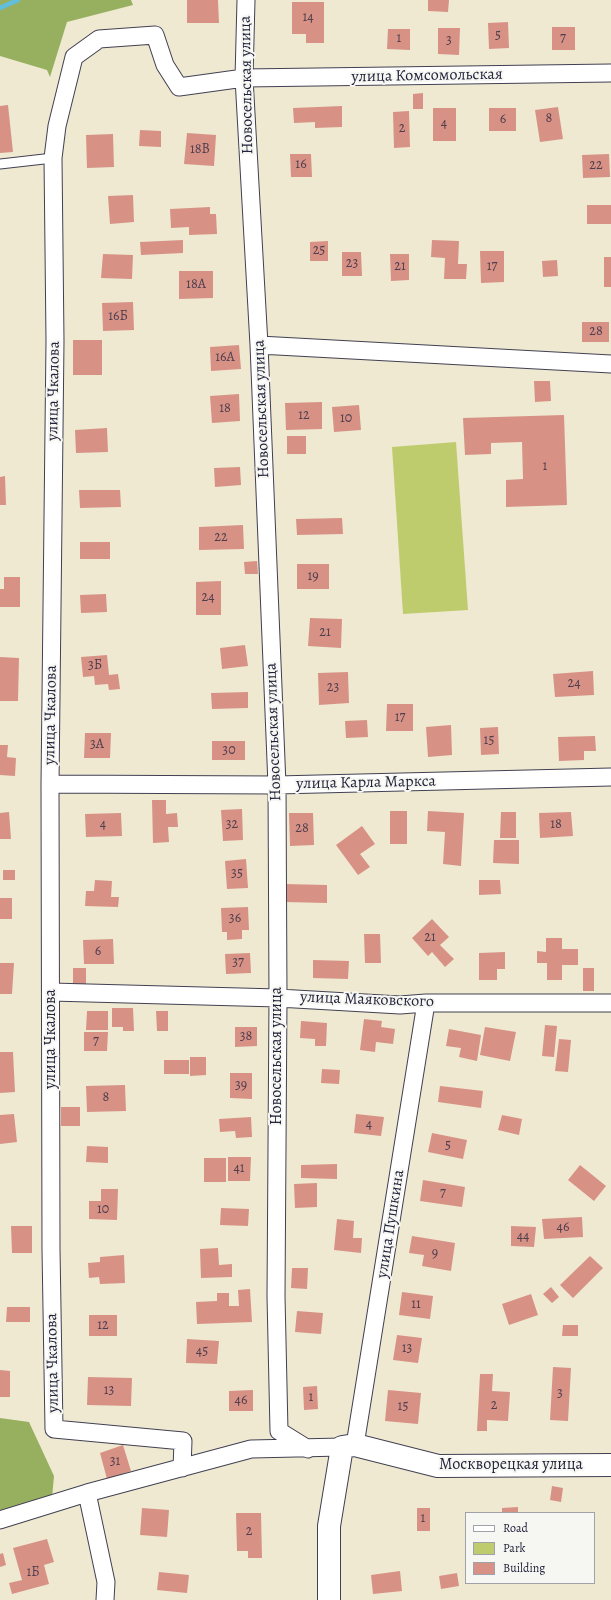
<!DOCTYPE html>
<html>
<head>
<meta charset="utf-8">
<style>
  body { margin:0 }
  #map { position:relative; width:611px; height:1600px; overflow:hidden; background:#efe9d2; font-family:Alegreya,serif }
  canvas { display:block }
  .legend { position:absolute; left:465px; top:1512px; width:130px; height:72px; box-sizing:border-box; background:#f6f6f2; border:1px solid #a1a1a9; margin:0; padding:5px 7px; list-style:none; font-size:12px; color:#22223b }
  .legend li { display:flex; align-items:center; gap:8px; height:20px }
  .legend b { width:20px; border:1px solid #a1a1a9 }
</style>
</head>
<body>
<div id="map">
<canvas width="611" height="1600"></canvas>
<ul class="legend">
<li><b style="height:5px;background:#fff"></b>Road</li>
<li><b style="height:11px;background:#bfcc6d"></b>Park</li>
<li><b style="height:11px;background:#d79285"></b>Building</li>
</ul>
</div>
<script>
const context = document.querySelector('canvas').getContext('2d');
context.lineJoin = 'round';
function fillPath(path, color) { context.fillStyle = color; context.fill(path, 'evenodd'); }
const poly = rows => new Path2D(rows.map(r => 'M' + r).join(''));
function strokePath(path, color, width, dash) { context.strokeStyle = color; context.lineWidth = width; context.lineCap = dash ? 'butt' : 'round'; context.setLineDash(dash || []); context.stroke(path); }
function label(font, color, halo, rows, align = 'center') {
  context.font = font + ' Alegreya,serif'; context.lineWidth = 4; context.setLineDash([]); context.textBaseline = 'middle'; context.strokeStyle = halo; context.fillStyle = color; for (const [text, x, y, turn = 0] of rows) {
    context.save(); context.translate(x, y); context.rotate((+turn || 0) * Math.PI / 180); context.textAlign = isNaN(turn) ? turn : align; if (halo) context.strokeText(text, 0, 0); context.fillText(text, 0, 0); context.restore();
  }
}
fillPath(poly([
  [456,442,468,610,403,614,392,447]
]), '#bfcc6d');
fillPath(poly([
  [0,0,131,0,133,5,67,22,50,77,47,70,0,56],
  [0,1418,29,1422,54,1476,52,1498,0,1514]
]), '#97b060');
strokePath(poly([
  [0,8,18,0]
]), '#60bede', 4.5);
fillPath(poly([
  [187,0,218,0,219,23,187,23],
  [428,0,449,0,448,12,428,11],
  [292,2,324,2,324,43,306,43,306,34,292,34],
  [508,22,509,48,489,49,488,23],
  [552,27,575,27,575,50,552,50],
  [438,28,460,28,459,55,438,54],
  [388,29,410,29,410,50,387,49],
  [423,93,423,109,413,109,413,94],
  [8,105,13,152,0,153,0,106],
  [342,106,342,127,315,128,315,122,294,123,293,108],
  [558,107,563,139,540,142,535,110],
  [433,108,456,108,456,141,433,141],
  [489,108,516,108,516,131,489,131],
  [409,111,410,147,394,148,393,112],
  [140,130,161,131,161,147,139,146],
  [187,133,216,135,214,166,184,164],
  [113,134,114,167,87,168,86,135],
  [290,154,311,154,312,177,291,177],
  [609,154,610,177,583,178,582,155],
  [133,195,134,222,110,224,108,196],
  [587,205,611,205,611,224,587,224],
  [210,207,210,214,216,214,217,234,189,235,189,227,171,228,170,209],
  [183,240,183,253,141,255,140,242],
  [432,240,459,241,458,264,467,264,466,279,444,279,445,258,431,257],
  [328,241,328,261,310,261,310,242],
  [480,251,504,251,504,282,481,283],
  [342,252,361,252,362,276,342,276],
  [103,254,133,255,132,279,101,278],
  [390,254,409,254,409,280,391,281],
  [604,257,611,257,611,287,604,287],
  [557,260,558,276,543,277,542,261],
  [179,271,213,271,213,298,179,299],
  [133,302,134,330,103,331,102,303],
  [582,322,609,322,609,342,582,342],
  [73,340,102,340,102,375,73,375],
  [239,345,241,369,211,371,210,347],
  [534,381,550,381,551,401,535,402],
  [239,394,240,421,212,423,210,396],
  [322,402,322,429,286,430,285,403],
  [359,405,361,430,334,432,332,407],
  [564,415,567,505,506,507,506,480,523,479,522,442,491,443,491,454,465,455,463,418],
  [107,428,108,452,76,453,75,430],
  [287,436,306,436,306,454,287,454],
  [240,467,241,485,215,487,214,468],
  [5,476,6,505,0,505,0,477],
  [79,490,120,490,121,507,80,508],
  [342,518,343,534,297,535,296,519],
  [243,525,244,549,199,550,199,527],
  [80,542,110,542,110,559,80,559],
  [257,561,258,574,245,574,244,562],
  [297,564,329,564,329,589,297,589],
  [4,577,20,577,20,607,0,607,0,589,4,589],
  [221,581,221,615,196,615,196,582],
  [106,594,107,612,81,613,80,595],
  [310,618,342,619,341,648,308,646],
  [245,645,248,666,222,669,220,648],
  [107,655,109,675,118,674,120,689,109,690,108,684,95,685,94,676,83,677,81,657],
  [0,657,19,658,18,701,0,701],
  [593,671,594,695,555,697,553,674],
  [348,672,349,703,319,705,318,673],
  [248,692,248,708,212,709,211,693],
  [387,704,413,704,413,731,386,731],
  [367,720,368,737,346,738,345,721],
  [451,725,452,755,428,757,426,727],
  [498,727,499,754,481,755,480,728],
  [85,733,111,733,110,758,84,758],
  [595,736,596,751,584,751,584,760,559,761,558,737],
  [212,741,245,741,245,760,212,760],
  [0,745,8,745,7,757,16,758,15,776,0,775],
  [152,800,166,800,166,814,177,813,178,827,168,827,169,842,153,843],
  [242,809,243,840,223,841,221,810],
  [390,811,407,811,407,844,390,844],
  [428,811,464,813,461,866,443,864,445,832,427,831],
  [9,812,11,839,0,839,0,813],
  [501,812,516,812,516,838,500,838],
  [571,812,573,836,540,838,539,813],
  [121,813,122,836,86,837,85,814],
  [289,813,313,813,314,845,290,846],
  [362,826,375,844,360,854,370,867,358,875,336,845],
  [494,840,519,840,519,864,493,863],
  [246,859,248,888,227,889,225,861],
  [3,870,15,870,15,880,3,880],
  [95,880,112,881,111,897,119,897,118,907,85,906,86,891,94,891],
  [479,880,500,880,501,894,479,895],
  [284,884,327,885,327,903,284,902],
  [0,898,12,898,12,919,0,919],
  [248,907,249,930,242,930,242,939,227,940,227,932,222,932,221,908],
  [432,919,449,937,440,945,454,959,445,967,432,952,428,956,412,938],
  [364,934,380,934,381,963,365,963],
  [546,938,562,938,562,949,578,949,578,965,562,965,562,980,547,980,547,963,537,963,537,951,546,952],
  [113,939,114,964,84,964,83,940],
  [505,952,505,969,497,969,497,980,479,980,479,953],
  [250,953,251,973,226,974,225,954],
  [313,960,349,961,348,979,313,978],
  [0,963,14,963,12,994,0,994],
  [73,968,86,968,86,987,73,987],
  [583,968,594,968,594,991,583,991],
  [112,1008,133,1008,134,1031,123,1031,123,1027,112,1027],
  [87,1011,108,1011,108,1030,86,1030],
  [156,1011,168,1011,168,1031,157,1031],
  [364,1019,382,1021,381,1027,395,1029,393,1044,376,1042,375,1052,360,1050],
  [301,1021,327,1023,326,1046,315,1046,315,1039,300,1038],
  [545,1025,557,1026,554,1057,542,1056],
  [235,1027,257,1027,257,1046,235,1047],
  [485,1027,516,1032,510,1061,480,1055],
  [449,1029,481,1035,477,1061,459,1057,461,1048,446,1046],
  [84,1032,108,1032,107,1051,84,1051],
  [559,1039,571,1040,568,1072,555,1071],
  [0,1052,13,1052,15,1092,0,1093],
  [190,1057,206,1057,206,1075,190,1076],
  [164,1060,189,1060,189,1074,164,1074],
  [322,1069,340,1070,339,1084,321,1083],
  [230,1073,252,1073,252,1099,230,1098],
  [125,1085,126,1111,87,1112,86,1086],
  [440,1086,483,1091,481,1108,438,1102],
  [61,1107,80,1107,80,1126,61,1126],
  [14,1114,17,1142,0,1144,0,1115],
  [356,1114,384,1117,381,1136,354,1133],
  [502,1115,522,1119,519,1135,498,1130],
  [251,1117,252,1137,236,1138,235,1131,220,1132,219,1119],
  [432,1133,467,1140,463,1159,428,1152],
  [87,1146,108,1147,108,1163,86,1162],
  [228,1157,251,1157,250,1181,228,1181],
  [204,1158,226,1158,226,1182,204,1182],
  [337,1164,337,1179,301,1178,301,1165],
  [580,1165,606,1186,594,1201,568,1180],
  [423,1180,465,1187,462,1207,420,1201],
  [317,1183,317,1207,295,1208,294,1184],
  [101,1189,118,1189,117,1220,89,1219,89,1201,101,1201],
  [221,1208,249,1209,248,1226,220,1225],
  [582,1217,583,1237,544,1239,542,1219],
  [337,1219,354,1221,353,1238,362,1238,361,1253,334,1250],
  [11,1226,32,1226,32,1253,12,1253],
  [511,1226,536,1227,534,1247,511,1246],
  [412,1236,455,1243,451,1271,422,1266,424,1255,409,1253],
  [218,1248,219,1265,232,1264,232,1277,201,1278,200,1249],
  [124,1255,125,1283,100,1284,99,1277,89,1278,88,1263,100,1262,100,1257],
  [590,1256,603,1268,573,1298,560,1285],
  [292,1268,308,1268,307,1289,291,1288],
  [551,1287,559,1297,552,1303,543,1294],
  [250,1289,252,1322,197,1324,196,1302,217,1301,217,1293,229,1293,229,1306,239,1306,238,1290],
  [402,1292,433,1296,430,1319,399,1315],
  [531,1294,538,1315,509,1325,502,1304],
  [7,1307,30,1307,30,1322,6,1322],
  [297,1311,323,1313,321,1334,295,1332],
  [89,1315,117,1315,117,1336,89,1336],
  [563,1325,578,1325,578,1336,562,1336],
  [397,1335,422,1338,418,1363,393,1360],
  [187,1339,219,1341,217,1364,186,1363],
  [553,1367,571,1368,568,1421,550,1420],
  [0,1370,10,1371,10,1397,0,1397],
  [480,1374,493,1374,492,1391,510,1392,508,1421,487,1420,487,1431,477,1431],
  [88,1377,132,1378,131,1406,87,1405],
  [317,1386,318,1409,304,1410,303,1387],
  [253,1390,253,1411,229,1411,229,1391],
  [388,1390,421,1393,418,1424,385,1421],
  [123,1445,131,1471,107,1479,100,1453],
  [552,1486,563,1488,561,1502,550,1500],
  [518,1507,518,1513,502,1513,502,1508],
  [142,1508,169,1510,167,1537,140,1535],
  [417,1508,430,1508,430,1531,417,1531],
  [236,1513,261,1513,262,1558,248,1558,248,1551,237,1551],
  [47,1539,54,1562,44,1565,49,1584,12,1594,9,1583,22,1580,13,1548],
  [3,1553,6,1565,0,1567,0,1554],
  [400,1571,402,1591,373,1594,371,1575],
  [159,1572,189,1575,187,1593,157,1590],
  [457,1573,459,1586,441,1589,439,1576]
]), '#d79285');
const service = poly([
  [0,164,53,158]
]);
const minor = poly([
  [246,0,244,78,259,345,277,785,278,998,276,1296,279,1431,308,1449],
  [259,345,611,364],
  [50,784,277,785,611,777],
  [51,992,278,998,400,1005,426,1003,611,1003],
  [355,1445,426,1003],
  [182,1468,183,1441,54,1429,51,1249,50,784,55,341,53,158,57,126,74,57,99,39,155,35,165,65,179,87,244,78,611,73],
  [87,1493,106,1582,105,1600],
  [0,1520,87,1493,251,1449,342,1447]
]);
const tertiary = poly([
  [329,1600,329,1526,342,1447,355,1445,438,1466,611,1465]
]);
strokePath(service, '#414052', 11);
strokePath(minor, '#414052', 19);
strokePath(tertiary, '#414052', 24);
strokePath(service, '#fff', 9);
strokePath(minor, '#fff', 17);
strokePath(tertiary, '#fff', 22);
label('14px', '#4f3e4e', null, [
  ["14",308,18],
  ["5",498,36],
  ["1",399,39],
  ["7",563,39],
  ["3",449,41],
  ["8",549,119],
  ["6",503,120],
  ["4",444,124],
  ["2",402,129],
  ["18В",200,150],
  ["16",301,165],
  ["22",596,166],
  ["25",319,251],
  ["23",352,264],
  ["21",400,267],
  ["17",492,267],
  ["18А",196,285],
  ["16Б",118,317],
  ["28",596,332],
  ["16А",225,358],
  ["18",225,409],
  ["12",304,416],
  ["10",346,419],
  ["1",545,467],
  ["22",221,538],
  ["19",313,577],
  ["24",208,598],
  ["21",325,633],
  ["3Б",95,666],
  ["24",574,684],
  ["23",333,688],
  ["17",400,718],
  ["15",489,741],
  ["3А",97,745],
  ["30",229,751],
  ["4",103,825],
  ["32",232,825],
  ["18",556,825],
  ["28",302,829],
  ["35",237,874],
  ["36",235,919],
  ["21",430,938],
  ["6",98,952],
  ["37",238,963],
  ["38",246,1037],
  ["7",96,1042],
  ["39",241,1086],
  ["8",106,1098],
  ["4",369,1125],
  ["5",448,1146],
  ["41",239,1169],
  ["7",443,1194],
  ["10",103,1210],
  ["46",563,1228],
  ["44",523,1237],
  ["9",435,1254],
  ["11",416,1305],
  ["12",103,1326],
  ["13",407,1349],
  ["45",202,1352],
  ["13",109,1391],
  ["3",560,1394],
  ["1",311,1398],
  ["46",241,1401],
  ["2",494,1406],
  ["15",403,1407],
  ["31",115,1462],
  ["1",423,1519],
  ["2",249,1532],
  ["1Б",33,1573]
]);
label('16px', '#22223b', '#f6f6f2', [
  ["улица Комсомольская",427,76,-1],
  ["Новосельская улица",247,85,-91],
  ["улица Чкалова",54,391,-89],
  ["Новосельская улица",262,409,-92],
  ["улица Чкалова",51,715,-89],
  ["Новосельская улица",274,732,-92],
  ["улица Карла Маркса",366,783,-1],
  ["улица Маяковского",367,1000,2],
  ["улица Чкалова",51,1039,-90],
  ["Новосельская улица",277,1056,-90],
  ["улица Пушкина",391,1224,-81],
  ["улица Чкалова",53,1363,-91],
  ["Москворецкая улица",511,1465]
]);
</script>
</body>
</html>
